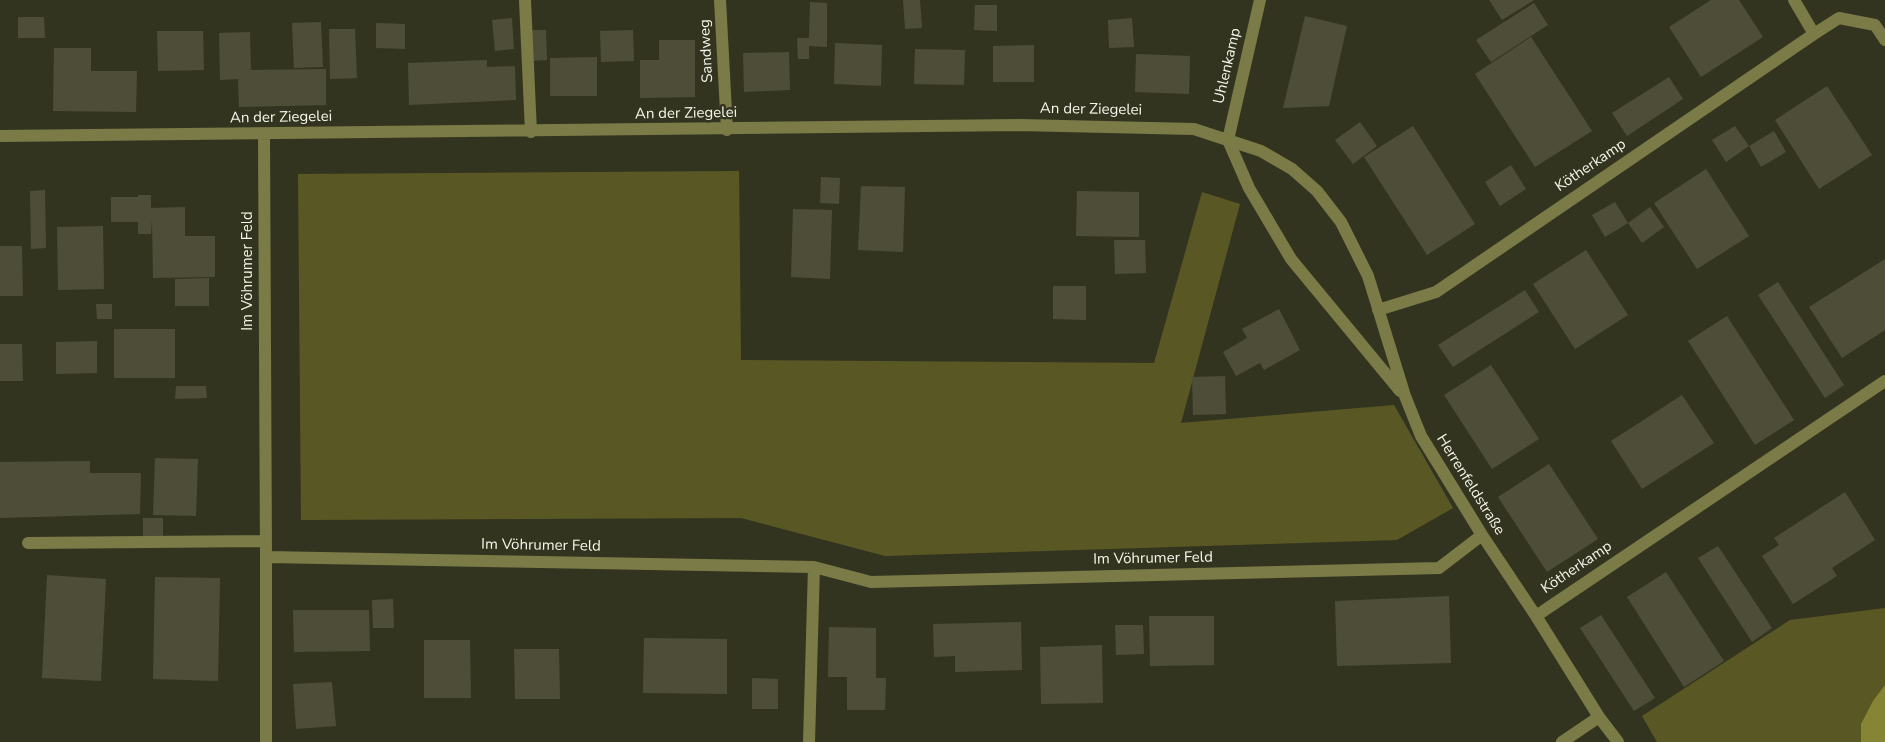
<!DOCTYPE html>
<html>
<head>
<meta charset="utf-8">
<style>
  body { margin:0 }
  canvas { display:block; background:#33341f }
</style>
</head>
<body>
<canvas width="1885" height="742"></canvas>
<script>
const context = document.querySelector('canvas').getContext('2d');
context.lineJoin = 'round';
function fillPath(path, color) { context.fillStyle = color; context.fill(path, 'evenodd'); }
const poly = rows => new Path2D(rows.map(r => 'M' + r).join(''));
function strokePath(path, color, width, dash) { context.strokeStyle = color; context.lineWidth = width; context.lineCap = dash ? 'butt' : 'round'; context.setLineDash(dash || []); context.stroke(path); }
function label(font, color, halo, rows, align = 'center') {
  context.font = font + ' "Nunito Sans",sans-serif'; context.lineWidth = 5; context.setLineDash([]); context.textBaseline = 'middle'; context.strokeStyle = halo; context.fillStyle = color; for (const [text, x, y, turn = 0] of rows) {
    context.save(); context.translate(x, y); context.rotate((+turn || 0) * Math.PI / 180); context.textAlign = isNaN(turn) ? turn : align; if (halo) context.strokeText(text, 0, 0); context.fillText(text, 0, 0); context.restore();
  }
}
fillPath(poly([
  [739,171,741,360,1154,363,1202,192,1240,204,1181,423,1394,405,1453,508,1397,540,885,556,741,518,301,520,298,174],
  [1885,608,1885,742,1657,742,1642,716,1790,620]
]), '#595824');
fillPath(poly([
  [1885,685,1885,742,1861,742,1861,724,1873,701]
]), '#858535');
fillPath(poly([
  [903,0,920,0,922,28,905,29],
  [1489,0,1534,0,1502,20],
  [1711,0,1739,0,1763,37,1701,77,1669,27],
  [810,2,827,3,827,47,809,46,809,59,798,59,797,38,809,38],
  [1534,3,1548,25,1491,62,1476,40],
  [975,5,997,5,997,31,974,30],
  [1305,16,1347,26,1329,106,1283,108],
  [18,17,44,17,45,38,18,38],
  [512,18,514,49,495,51,492,20],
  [1132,18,1134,47,1109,48,1108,20],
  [321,22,323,67,294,68,292,23],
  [376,23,405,24,405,49,376,48],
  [329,29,355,29,357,78,330,79],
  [530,30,546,30,547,60,531,61],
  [633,30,634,61,601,62,600,31],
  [157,31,203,31,204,70,158,71],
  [250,32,251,70,326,69,326,105,239,107,238,79,220,80,219,33],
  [1531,37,1592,131,1535,167,1475,74],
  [659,40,695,40,695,97,640,98,640,60,659,60],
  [835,43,882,45,881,86,834,84],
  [1034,45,1034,82,993,82,993,46],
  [54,48,91,48,91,71,137,71,136,112,53,111],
  [915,49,965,50,964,85,914,84],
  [789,52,790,90,744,92,743,53],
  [1136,54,1190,56,1189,94,1135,92],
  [597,57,597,96,550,96,550,58],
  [487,60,487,67,515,66,516,100,409,105,408,63],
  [1669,77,1683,99,1627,136,1612,113],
  [1827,86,1872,155,1819,189,1775,120],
  [1360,122,1377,146,1353,164,1335,140],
  [1413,126,1475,224,1427,255,1364,157],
  [1735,126,1749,146,1726,162,1712,140],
  [1774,131,1786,152,1761,167,1749,146],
  [1511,165,1526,189,1500,206,1485,182],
  [1706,169,1749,236,1697,269,1654,203],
  [821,177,840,178,839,204,820,203],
  [861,186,905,187,903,252,858,250],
  [45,190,46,248,31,249,30,191],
  [1077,191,1139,192,1139,237,1076,236],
  [138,195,151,195,151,208,185,207,185,236,215,236,215,277,153,278,152,220,151,234,138,234,138,222,111,222,111,197,138,197],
  [1615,202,1628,223,1605,237,1592,215],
  [1650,207,1664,227,1642,243,1628,223],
  [793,209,832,210,830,279,791,277],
  [103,226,104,289,58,290,57,227],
  [1114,240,1145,240,1146,273,1115,274],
  [0,246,22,246,23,296,0,296],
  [1586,250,1628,315,1575,349,1533,284],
  [1885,259,1885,330,1842,358,1809,307],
  [209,278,209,306,175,306,175,279],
  [1778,282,1844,385,1825,398,1758,295],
  [1053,286,1086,286,1086,320,1053,319],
  [1525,290,1539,312,1453,367,1438,345],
  [96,304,112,304,112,319,97,319],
  [1279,309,1300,350,1264,370,1260,363,1236,376,1223,352,1247,338,1242,329],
  [1727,316,1794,420,1755,445,1688,341],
  [114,329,175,329,175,378,114,378],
  [97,341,97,373,56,374,56,342],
  [0,344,22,344,23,381,0,381],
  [1491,365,1539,439,1492,469,1444,395],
  [1225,376,1226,414,1193,415,1192,377],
  [176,386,206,386,207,398,175,399],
  [1682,395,1714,443,1642,489,1611,441],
  [155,458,198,459,196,516,153,515],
  [90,461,90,473,141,473,140,514,0,518,0,462],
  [1549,464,1598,539,1547,572,1498,497],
  [1845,492,1875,540,1832,568,1837,576,1793,604,1762,556,1779,545,1774,538],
  [143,518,163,518,163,539,143,539],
  [1718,546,1772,628,1752,642,1698,558],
  [1666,572,1724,661,1684,687,1627,597],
  [47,575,106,579,101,681,42,678],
  [155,577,220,578,218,681,153,679],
  [1449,596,1451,663,1337,666,1335,601],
  [393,599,394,628,373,628,372,600],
  [293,610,369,610,370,651,294,652],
  [1601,615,1655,698,1634,711,1580,628],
  [1149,616,1214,616,1214,665,1150,666],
  [1021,622,1022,670,955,672,955,656,934,657,933,624],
  [1115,625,1143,625,1144,654,1116,655],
  [829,627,876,628,876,678,886,678,885,710,847,710,847,677,828,677],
  [644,638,727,639,727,694,643,693],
  [424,640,470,640,471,698,424,698],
  [1102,645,1103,703,1041,704,1040,647],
  [514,649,559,649,560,699,515,699],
  [752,678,778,679,778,709,752,709],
  [332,682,336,726,296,729,293,684]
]), '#4e4e38');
strokePath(poly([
  [525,0,531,132],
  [720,0,727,130],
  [1260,0,1228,140,1249,188,1291,259,1400,391],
  [1814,34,1839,18,1875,25,1885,40],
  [264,135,266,557,814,567,871,582,1439,568,1482,535],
  [0,136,1019,125,1194,129,1261,151,1292,169,1317,191,1341,222,1368,276,1405,396,1421,436,1482,535,1536,616,1599,717,1618,742],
  [1378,310,1436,292,1814,34,1794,0],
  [28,543,266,541],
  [1536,616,1885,381],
  [266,742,266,557],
  [809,742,814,567],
  [1562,742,1599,717]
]), '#7b7b47', 12);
label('15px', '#f5f6e9', '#33341f', [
  ["Sandweg",707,51,-93],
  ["Uhlenkamp",1228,66,-77],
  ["An der Ziegelei",1091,110,1],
  ["An der Ziegelei",686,114,-1],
  ["An der Ziegelei",281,118,-1],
  ["Kötherkamp",1591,166,-34],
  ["Im Vöhrumer Feld",248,271,-90],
  ["Herrenfeldstraße",1470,485,58],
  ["Im Vöhrumer Feld",541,546,1],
  ["Im Vöhrumer Feld",1153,559,-1],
  ["Kötherkamp",1577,568,-34]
]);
</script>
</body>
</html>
